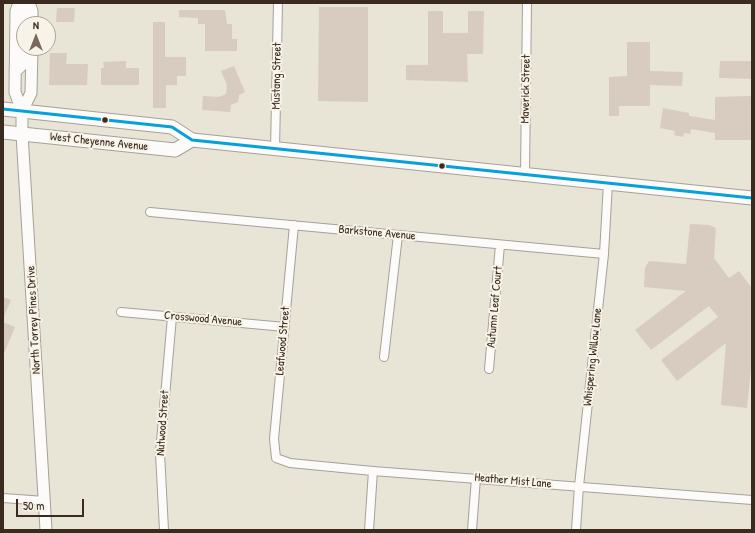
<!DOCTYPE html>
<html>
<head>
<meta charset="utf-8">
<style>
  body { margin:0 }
  #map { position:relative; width:755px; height:533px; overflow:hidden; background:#e8e4d6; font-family:"Patrick Hand",sans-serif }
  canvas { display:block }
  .frame { position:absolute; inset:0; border:4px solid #3b2a1e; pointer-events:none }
  .north { position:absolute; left:16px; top:16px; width:40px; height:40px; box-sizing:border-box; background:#f7f3e8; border:1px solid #aca397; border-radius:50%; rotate:0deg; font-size:11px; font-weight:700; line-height:16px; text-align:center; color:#3b2a1e }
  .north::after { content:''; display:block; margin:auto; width:14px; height:18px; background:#786b5e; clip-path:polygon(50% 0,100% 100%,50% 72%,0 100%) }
  .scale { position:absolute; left:16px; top:499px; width:68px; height:18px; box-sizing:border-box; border:2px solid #3b2a1e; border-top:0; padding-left:5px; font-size:12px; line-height:14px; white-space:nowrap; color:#3b2a1e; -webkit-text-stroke:3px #f7f3e8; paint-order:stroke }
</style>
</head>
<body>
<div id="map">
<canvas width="755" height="533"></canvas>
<div class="frame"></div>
<div class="north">N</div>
<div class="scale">50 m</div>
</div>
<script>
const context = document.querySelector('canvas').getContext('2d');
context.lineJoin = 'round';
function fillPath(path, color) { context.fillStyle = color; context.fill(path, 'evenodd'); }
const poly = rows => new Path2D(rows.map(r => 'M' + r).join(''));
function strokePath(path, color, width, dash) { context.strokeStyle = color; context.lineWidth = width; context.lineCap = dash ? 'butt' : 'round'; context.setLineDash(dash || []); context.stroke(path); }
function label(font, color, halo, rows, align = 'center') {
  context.font = font + ' "Patrick Hand",sans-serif'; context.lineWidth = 4; context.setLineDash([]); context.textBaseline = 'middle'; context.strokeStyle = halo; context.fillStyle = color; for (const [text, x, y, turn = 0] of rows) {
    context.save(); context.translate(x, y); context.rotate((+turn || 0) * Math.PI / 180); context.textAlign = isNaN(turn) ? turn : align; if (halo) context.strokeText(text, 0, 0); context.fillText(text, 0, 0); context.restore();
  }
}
fillPath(poly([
  [319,7,368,7,368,102,318,101],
  [57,8,75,8,74,22,56,22],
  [179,10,225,10,227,24,232,24,232,39,237,39,237,51,205,51,205,24,198,24,198,18,179,17],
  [428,11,443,11,443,33,468,33,468,11,484,11,483,54,467,54,468,82,406,80,406,65,428,65],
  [153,22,165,22,165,57,186,57,186,76,177,76,177,85,166,85,166,108,153,108],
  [627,42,650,42,650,71,683,72,682,86,650,85,650,106,619,106,619,116,609,116,609,77,627,76],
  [50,53,67,53,66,64,88,64,87,85,49,85],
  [126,61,126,68,139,68,139,85,101,85,101,68,104,68,103,62],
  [720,61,752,61,752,79,719,78],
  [234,66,245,92,239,95,238,102,231,105,230,112,202,110,203,96,219,97,226,94,227,85,221,71],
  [752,96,752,140,715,140,715,133,691,129,690,134,684,133,683,137,674,135,675,131,660,128,663,108,689,113,689,116,715,120,715,97],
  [690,224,709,225,716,228,714,258,729,278,739,271,752,288,752,358,747,408,721,405,726,343,677,381,661,360,718,317,709,306,651,350,635,330,686,291,644,287,645,268,649,261,686,264],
  [3,297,11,300,3,319],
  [3,322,15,327,3,356]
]), '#d8ccc1');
const street = poly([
  [275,149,278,3],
  [525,175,527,3],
  [150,212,604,254],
  [294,225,274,439,276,458,290,463,373,471,752,500],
  [121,312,285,327],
  [384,357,398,235],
  [489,369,500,245],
  [3,498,45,501],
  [164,530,160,453,172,317],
  [369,530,373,471],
  [472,530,476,478],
  [576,530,579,486,604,254,608,183]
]);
const secondary = poly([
  [19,3,16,11,15,92,22,111,22,134,46,530],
  [21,3,24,24],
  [29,3,32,11,32,24],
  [15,72,24,63,24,48],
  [22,111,31,93,32,48]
]);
const primary = poly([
  [3,109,172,127,192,140,752,198],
  [3,132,175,150,192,140]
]);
strokePath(street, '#a6a198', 10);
strokePath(secondary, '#a6a198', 13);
strokePath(primary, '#a6a198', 15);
strokePath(street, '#fcfbf9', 8);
strokePath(secondary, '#fcfbf9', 11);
strokePath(primary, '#fcfbf9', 13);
strokePath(poly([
  [3,109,172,127,192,140,752,198]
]), '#06a0da', 3);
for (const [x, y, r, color] of [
  [105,120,3.5,"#3b2a1e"],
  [442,166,3.5,"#3b2a1e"]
]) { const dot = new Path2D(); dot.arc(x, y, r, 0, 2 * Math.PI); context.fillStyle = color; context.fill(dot); strokePath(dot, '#f7f3e8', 1.5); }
label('12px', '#3b2a1e', '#f7f3e8', [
  ["Mustang Street",277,76,-89],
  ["Maverick Street",526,89,-89],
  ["West Cheyenne Avenue",99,142,6],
  ["Barkstone Avenue",377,233,5],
  ["Autumn Leaf Court",495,307,-85],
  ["Crosswood Avenue",203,319,5],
  ["North Torrey Pines Drive",34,320,-93],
  ["Leafwood Street",283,341,-85],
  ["Whispering Willow Lane",593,357,-84],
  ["Nutwood Street",163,423,-86],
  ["Heather Mist Lane",513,481,5]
]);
</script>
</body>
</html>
